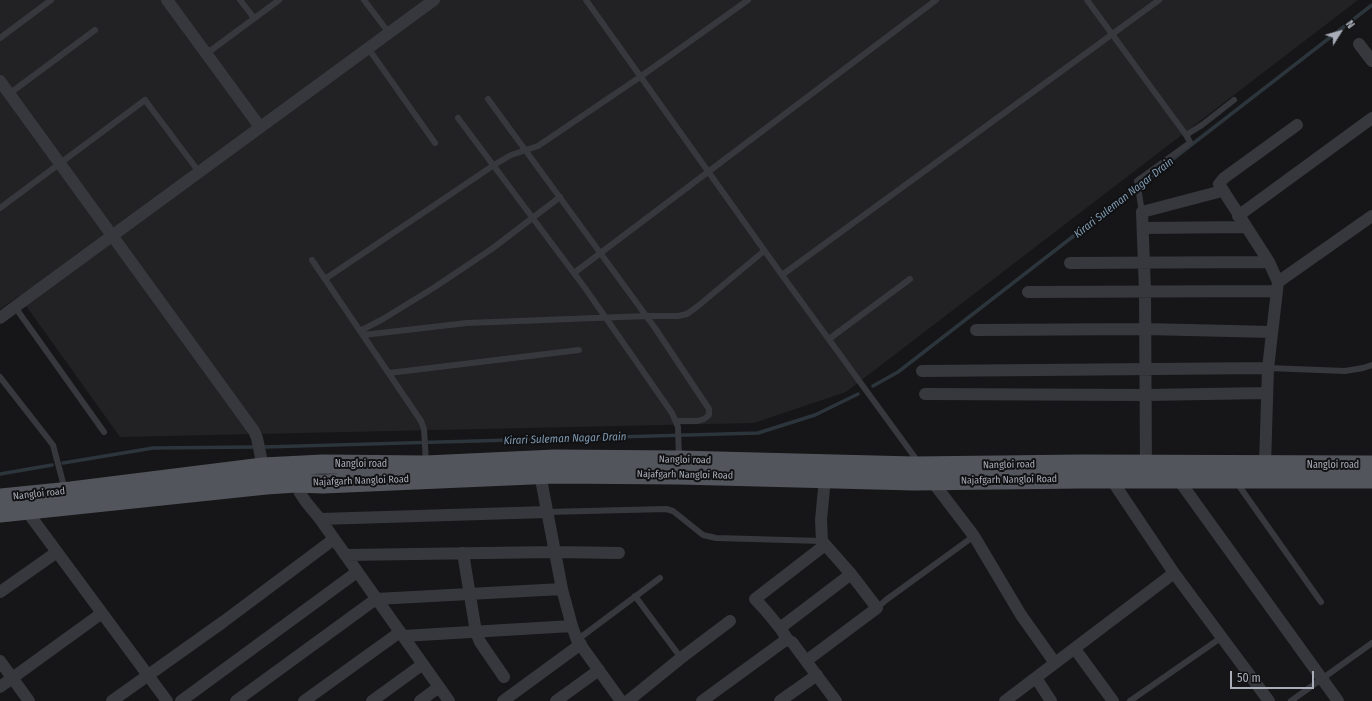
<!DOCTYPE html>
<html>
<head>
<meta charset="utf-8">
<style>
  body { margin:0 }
  #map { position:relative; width:1372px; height:701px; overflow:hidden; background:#161618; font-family:"Fira Sans Condensed",sans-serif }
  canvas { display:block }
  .north { position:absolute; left:1320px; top:12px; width:40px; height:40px; -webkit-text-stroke:3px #111113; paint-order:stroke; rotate:53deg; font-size:11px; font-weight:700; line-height:16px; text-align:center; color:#a8adb8 }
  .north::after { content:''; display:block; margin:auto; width:14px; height:18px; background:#a8adb8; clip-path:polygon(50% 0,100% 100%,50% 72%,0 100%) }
  .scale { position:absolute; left:1230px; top:671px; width:84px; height:18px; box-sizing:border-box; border:2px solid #a8adb8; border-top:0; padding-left:5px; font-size:12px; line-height:14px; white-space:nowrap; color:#a8adb8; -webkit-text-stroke:3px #111113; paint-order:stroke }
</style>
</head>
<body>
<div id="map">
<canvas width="1372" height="701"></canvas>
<div class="north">N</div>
<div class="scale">50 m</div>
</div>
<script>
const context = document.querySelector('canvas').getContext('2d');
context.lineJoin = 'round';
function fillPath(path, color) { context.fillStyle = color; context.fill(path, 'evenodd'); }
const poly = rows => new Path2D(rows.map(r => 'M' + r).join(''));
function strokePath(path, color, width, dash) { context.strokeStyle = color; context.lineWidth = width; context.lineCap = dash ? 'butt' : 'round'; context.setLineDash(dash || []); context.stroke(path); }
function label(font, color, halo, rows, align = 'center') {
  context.font = font + ' "Fira Sans Condensed",sans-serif'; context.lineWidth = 4; context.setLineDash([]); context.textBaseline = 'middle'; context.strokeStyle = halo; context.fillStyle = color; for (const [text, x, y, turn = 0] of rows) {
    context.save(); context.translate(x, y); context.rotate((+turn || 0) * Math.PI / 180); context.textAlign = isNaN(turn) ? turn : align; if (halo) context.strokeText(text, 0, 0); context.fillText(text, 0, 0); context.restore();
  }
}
fillPath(poly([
  [0,0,1358,0,846,392,754,423,120,437,19,296,0,309]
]), '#222225');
strokePath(poly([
  [873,386,898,372,1372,5],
  [264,447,758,433,815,415,858,394],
  [63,463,153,448,253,447],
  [0,474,52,465]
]), '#2c353c', 3.5);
strokePath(poly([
  [240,0,254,18],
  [364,0,389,33],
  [586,0,779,271,919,463],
  [1087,0,1186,135,1202,125,1234,100],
  [0,38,51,0],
  [368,48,435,143],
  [206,54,279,0],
  [9,94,95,30],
  [488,99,655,328,709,409,709,415,704,419,698,421,676,421],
  [458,118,585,288,672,413,678,427,679,458],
  [0,208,145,100,199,172],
  [1142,212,1137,181,1187,145,1190,142,1186,135],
  [312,260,421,421,424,429,426,463],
  [574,273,936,0],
  [782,275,1159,0],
  [325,279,494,165,511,155,538,146,640,77,748,0],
  [15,307,104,432],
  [360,331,383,319,435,287,493,248,560,197],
  [363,335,467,323,647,316,678,316,687,314,698,306,764,251],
  [829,339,910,279],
  [1268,368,1345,371,1363,368,1372,365],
  [389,373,579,350],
  [0,377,53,445,65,490],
  [1237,483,1321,602],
  [547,512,666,509,673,511,703,535,716,538,822,541],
  [635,596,681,658],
  [877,608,886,600,974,536],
  [577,640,660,578],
  [1130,701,1222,637],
  [1291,701,1372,643]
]), '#37383d', 6);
strokePath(poly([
  [167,0,260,127],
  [1359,44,1372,61],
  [0,81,254,431,257,438,263,467],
  [1238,216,1372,118],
  [1143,228,1246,227],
  [1070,263,1269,262],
  [1278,282,1372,216],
  [1028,292,1277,291],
  [0,318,434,0],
  [976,330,1146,329,1272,332],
  [922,371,1268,368],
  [925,394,1146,395,1267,393],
  [1265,465,1268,368,1278,282,1269,262,1219,184,1224,178,1297,125],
  [1146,471,1145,291,1142,212,1222,191],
  [540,474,562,589,572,626,577,640,621,701],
  [1110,475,1111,479,1174,573,1269,701],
  [294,477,300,493,306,502,320,519,449,701],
  [1178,479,1338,701],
  [932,481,974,536,1021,615,1055,663],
  [26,510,167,701],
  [320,519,547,512],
  [825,545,755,599,766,611,780,628,788,640,792,642,806,661,836,701],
  [463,553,476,632,480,642,504,677],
  [345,555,555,552,619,553],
  [0,592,57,552],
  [780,628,851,574,822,541,821,520,825,478],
  [403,636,572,626],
  [1075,649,1113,701],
  [0,661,29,701],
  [806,661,877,608,851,574],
  [1036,678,1051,701],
  [0,687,102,613],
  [112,701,223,622,334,539],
  [181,701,357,572],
  [236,701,376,599,562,589],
  [304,701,400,632],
  [372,701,423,664],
  [420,701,439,687],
  [503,701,581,644],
  [556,701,599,670],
  [628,701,681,658,730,621],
  [702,701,783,642,788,640],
  [780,701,817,675],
  [1005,701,1174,573]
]), '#37383d', 12);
strokePath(poly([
  [0,498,71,491,263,467,323,464,426,465,555,459,679,460,914,466,1082,464,1372,465],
  [0,513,266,485,296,483,323,484,555,474,679,475,914,481,1082,479,1372,479]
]), '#53555c', 19);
label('10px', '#a8adb8', '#111113', [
  ["Nangloi road",685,460,1],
  ["Nangloi road",361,464],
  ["Nangloi road",1009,465,-1],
  ["Nangloi road",1333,465],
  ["Najafgarh Nangloi Road",685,475,1],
  ["Najafgarh Nangloi Road",1009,480,-1],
  ["Najafgarh Nangloi Road",361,481,-2],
  ["Nangloi road",39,494,-6]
]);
label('italic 11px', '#7f9bb3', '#111113', [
  ["Kirari Suleman Nagar Drain",1124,198,-38],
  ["Kirari Suleman Nagar Drain",565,439,-2]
]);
</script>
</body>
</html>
